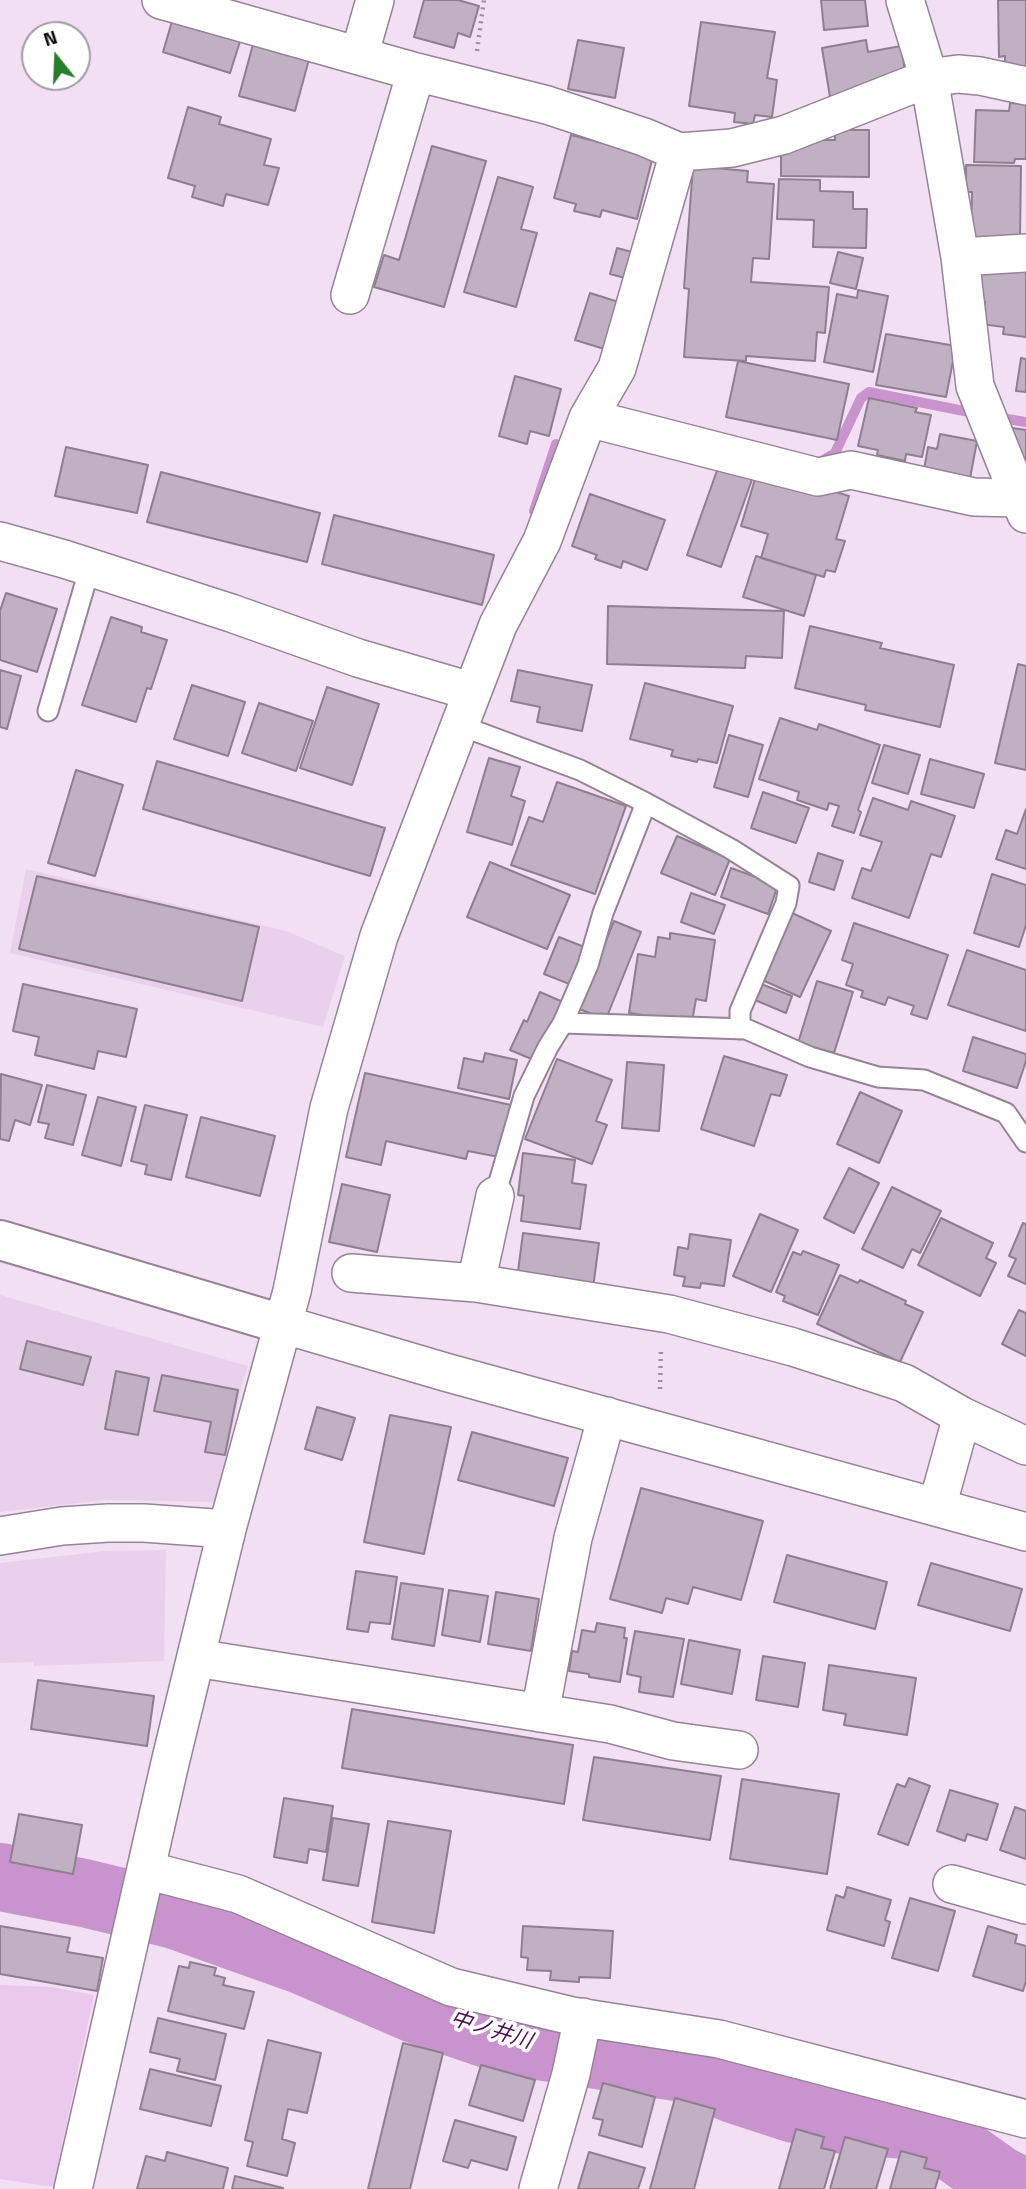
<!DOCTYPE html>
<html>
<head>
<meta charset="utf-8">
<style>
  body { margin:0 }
  #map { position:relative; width:1026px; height:2189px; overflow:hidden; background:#f2dff3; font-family:"Titillium Web",sans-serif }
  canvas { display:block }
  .north { position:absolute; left:21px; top:21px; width:70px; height:70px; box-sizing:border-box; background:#fff; border:2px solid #a09da0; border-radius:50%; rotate:342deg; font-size:19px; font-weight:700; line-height:28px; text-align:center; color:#110b11 }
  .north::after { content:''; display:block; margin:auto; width:24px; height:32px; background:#287e2c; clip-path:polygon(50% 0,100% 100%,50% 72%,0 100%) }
</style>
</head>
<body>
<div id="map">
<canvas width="1026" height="2189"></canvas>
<div class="north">N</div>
</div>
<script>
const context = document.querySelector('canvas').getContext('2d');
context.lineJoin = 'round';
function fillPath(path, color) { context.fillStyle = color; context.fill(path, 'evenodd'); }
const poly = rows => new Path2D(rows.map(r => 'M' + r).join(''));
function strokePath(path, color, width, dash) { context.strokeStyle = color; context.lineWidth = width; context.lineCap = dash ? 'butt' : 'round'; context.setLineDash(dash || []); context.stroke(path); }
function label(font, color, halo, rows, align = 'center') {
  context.font = font + ' "Titillium Web","Noto Sans JP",sans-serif'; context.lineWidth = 7; context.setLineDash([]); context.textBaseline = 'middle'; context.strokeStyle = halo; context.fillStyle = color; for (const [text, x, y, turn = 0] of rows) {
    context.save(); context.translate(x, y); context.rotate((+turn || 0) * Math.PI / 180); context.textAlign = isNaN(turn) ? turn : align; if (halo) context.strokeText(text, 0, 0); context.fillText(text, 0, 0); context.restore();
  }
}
fillPath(poly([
  [26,869,286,931,345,956,323,1027,10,953],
  [0,1295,248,1366,242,1385,216,1502,104,1500,0,1512],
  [166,1550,164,1661,33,1666,34,1662,0,1663,0,1563,105,1551]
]), '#e9d1eb');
fillPath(poly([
  [0,1985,51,1987,94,1995,53,2187,0,2179]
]), '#ebc8ed');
strokePath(poly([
  [1001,418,1026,422],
  [820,462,835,453,861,398,869,392,969,412],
  [534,511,556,444]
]), '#c994ce', 10);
strokePath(poly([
  [0,1877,84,1893,175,1915,304,1961,415,2009,511,2042,682,2068,736,2090,791,2108,835,2119,906,2125,933,2133,999,2180,1018,2189]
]), '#c994ce', 68);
const building = poly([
  [424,0,458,0,479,6,470,37,458,33,454,48,414,37,424,0],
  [821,0,865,0,868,26,824,30,821,0],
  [998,0,1026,0,1026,69,1005,69,1005,56,999,57,998,0],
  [175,11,243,32,230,73,163,52,175,11],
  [701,22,775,32,767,78,777,80,772,117,755,115,753,124,734,122,735,113,689,106,701,22],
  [255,37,311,52,295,111,239,96,255,37],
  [578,40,624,48,615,98,568,89,578,40],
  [866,40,868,52,901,46,906,78,830,97,822,48,866,40],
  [1010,103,1026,104,1026,159,1015,159,1014,163,974,162,976,110,1009,111,1010,103],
  [188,107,221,117,219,124,271,139,264,165,279,168,268,205,226,194,223,206,192,197,195,186,168,178,188,107],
  [835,130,869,130,869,177,781,176,781,145,810,145,810,140,835,140,835,130],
  [571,135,653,156,637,219,602,210,600,217,574,211,576,204,554,198,571,135],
  [432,146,486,161,444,307,374,287,384,255,399,260,432,146],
  [966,165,1021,166,1020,238,971,237,972,192,966,192,966,165],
  [693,166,748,171,747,182,774,184,769,259,753,258,751,282,829,287,825,333,817,332,815,361,746,356,746,361,684,357,689,289,684,288,693,166],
  [498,177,533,187,521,229,537,233,516,307,464,292,498,177],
  [779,179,820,180,820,191,853,192,853,209,867,209,866,248,813,247,814,220,777,219,779,179],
  [617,248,640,254,633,280,610,274,617,248],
  [838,252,863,258,856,289,830,283,838,252],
  [982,260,1026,267,1026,337,1003,334,1004,327,981,324,985,302,977,300,982,260],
  [858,290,888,296,873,372,824,362,837,294,857,298,858,290],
  [590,293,625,304,611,351,575,340,590,293],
  [886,334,956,346,946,397,876,385,886,334],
  [1021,358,1026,359,1026,392,1016,391,1021,358],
  [738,361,849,384,837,440,726,417,738,361],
  [515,376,561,389,549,436,530,431,527,444,499,436,515,376],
  [869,398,917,408,915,412,931,415,922,457,906,454,905,461,877,455,878,450,858,446,869,398],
  [1006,427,1026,430,1026,470,1006,427],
  [940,434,977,441,969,484,924,470,928,447,937,449,940,434],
  [66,447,148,465,137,513,55,496,66,447],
  [720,462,754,474,721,567,687,555,720,462],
  [758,469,849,496,836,539,845,541,835,572,826,570,824,577,761,558,768,534,741,526,758,469],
  [161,472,320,513,307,562,147,522,161,472],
  [590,494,665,520,647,570,623,561,621,568,595,559,597,555,572,546,590,494],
  [334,515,494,555,482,605,322,564,334,515],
  [756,556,816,575,804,616,743,597,756,556],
  [6,593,57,609,37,672,0,660,0,611,6,593],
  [608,606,784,611,782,658,746,656,745,668,607,664,608,606],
  [111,617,142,627,141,632,167,640,151,689,147,688,136,722,82,705,111,617],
  [810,626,882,643,880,648,954,665,940,727,865,710,866,705,795,688,810,626],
  [1018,664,1026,666,1026,770,995,763,1018,664],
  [0,670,21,676,7,729,0,727,0,670],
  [518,670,592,685,582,731,537,722,540,707,511,701,518,670],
  [645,683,733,706,717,763,698,759,697,762,671,756,673,750,630,739,645,683],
  [192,685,245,702,228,756,174,739,192,685],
  [327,687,379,704,352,785,300,768,327,687],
  [259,703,313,721,296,771,242,753,259,703],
  [780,718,817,730,819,724,880,745,858,810,861,812,854,833,832,826,839,806,829,803,827,810,797,800,799,792,759,779,780,718],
  [729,735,763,745,748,797,714,787,729,735],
  [884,745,920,755,908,794,872,783,884,745],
  [489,758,520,767,511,796,525,801,512,845,467,832,489,758],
  [930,759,984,774,974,808,921,794,930,759],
  [157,761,385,828,370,876,143,809,157,761],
  [76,770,123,785,95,876,48,863,76,770],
  [557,782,626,806,595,894,511,865,529,817,543,822,557,782],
  [763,792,809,808,796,843,751,828,763,792],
  [873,798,908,810,911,801,955,816,941,857,931,854,909,918,852,898,862,868,871,871,882,842,860,835,873,798],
  [1026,809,1026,869,996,859,1006,830,1017,834,1026,809],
  [677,836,730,859,715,895,661,873,677,836],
  [818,853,843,861,834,890,809,882,818,853],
  [490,862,570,895,547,949,467,917,490,862],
  [731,868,778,885,768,914,721,897,731,868],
  [992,874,1026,885,1026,925,1019,947,974,933,992,874],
  [37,876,259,927,242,1001,19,949,37,876],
  [691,893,725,905,714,934,681,922,691,893],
  [790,912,831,931,800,997,758,978,790,912],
  [614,921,641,932,606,1019,579,1009,614,921],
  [854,923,948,955,927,1019,911,1014,914,1006,888,997,885,1005,861,997,863,991,846,985,853,964,842,960,854,923],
  [670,933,715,940,706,1001,696,999,692,1022,629,1013,638,954,655,957,658,937,670,939,670,933],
  [559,937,587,948,572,985,544,974,559,937],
  [967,950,1026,970,1026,1031,948,1005,967,950],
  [817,981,853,992,834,1053,798,1043,817,981],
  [23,984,137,1009,126,1057,98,1051,94,1069,35,1055,39,1037,13,1031,23,984],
  [761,984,792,996,786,1013,755,1000,761,984],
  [540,992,563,1002,549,1033,534,1060,510,1050,524,1020,527,1022,540,992],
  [973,1037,1026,1054,1026,1061,1017,1088,963,1071,973,1037],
  [485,1053,517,1060,509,1099,458,1088,464,1058,483,1062,485,1053],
  [724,1056,787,1075,780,1096,771,1094,754,1146,701,1129,724,1056],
  [557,1059,612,1080,596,1121,607,1125,592,1164,525,1139,557,1059],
  [627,1062,664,1065,659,1131,622,1128,627,1062],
  [365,1073,511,1105,499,1157,468,1151,466,1159,386,1141,381,1165,346,1157,365,1073],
  [1,1074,42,1085,30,1125,15,1120,9,1141,0,1139,1,1074],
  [47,1085,86,1095,73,1145,45,1138,49,1124,38,1122,47,1085],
  [860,1092,902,1111,879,1163,837,1144,860,1092],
  [98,1097,136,1107,121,1166,82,1155,98,1097],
  [145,1105,187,1115,171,1180,145,1174,147,1165,131,1161,145,1105],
  [201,1117,275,1136,260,1196,186,1177,201,1117],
  [523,1153,575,1160,572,1183,586,1185,580,1229,521,1221,524,1196,518,1195,523,1153],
  [849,1168,879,1183,854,1233,824,1218,849,1168],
  [342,1184,390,1195,377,1252,329,1242,342,1184],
  [892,1187,941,1211,920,1253,912,1249,903,1268,862,1249,892,1187],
  [760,1214,798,1230,771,1292,733,1276,760,1214],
  [941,1218,993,1243,986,1258,996,1263,980,1296,918,1265,941,1218],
  [1023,1223,1026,1224,1026,1284,1008,1276,1016,1259,1009,1256,1023,1223],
  [523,1233,599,1243,593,1288,517,1279,523,1233],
  [690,1234,731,1240,724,1286,701,1283,700,1288,683,1286,685,1277,674,1275,678,1247,688,1249,690,1234],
  [803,1251,839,1265,818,1315,783,1301,785,1296,776,1292,793,1252,801,1255,803,1251],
  [840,1275,858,1283,860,1280,906,1301,905,1304,923,1312,900,1362,817,1324,840,1275],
  [1019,1310,1026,1313,1026,1356,1002,1344,1019,1310],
  [27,1341,91,1357,83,1385,20,1369,27,1341],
  [116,1371,149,1378,138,1435,105,1429,116,1371],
  [162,1375,238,1390,225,1455,205,1452,211,1422,154,1411,162,1375],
  [317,1407,355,1418,342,1460,305,1449,317,1407],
  [390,1415,451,1427,424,1554,364,1542,390,1415],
  [472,1432,568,1458,554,1506,458,1480,472,1432],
  [641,1488,763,1521,741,1600,693,1587,688,1604,666,1598,662,1613,610,1599,641,1488],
  [787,1555,887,1582,875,1629,774,1602,787,1555],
  [931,1563,1022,1589,1010,1631,918,1605,931,1563],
  [356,1571,397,1577,390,1624,370,1622,368,1632,347,1629,356,1571],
  [401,1583,443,1589,434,1646,392,1639,401,1583],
  [449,1590,488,1596,480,1642,442,1635,449,1590],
  [496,1592,539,1599,531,1651,488,1644,496,1592],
  [597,1623,625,1628,624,1638,627,1638,620,1682,589,1677,589,1674,569,1671,572,1651,578,1652,582,1630,595,1632,597,1623],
  [635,1631,684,1639,673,1697,639,1692,641,1677,627,1674,635,1631],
  [689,1640,740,1650,732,1694,681,1684,689,1640],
  [763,1656,805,1663,798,1707,756,1700,763,1656],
  [829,1665,916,1678,907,1735,844,1725,846,1714,823,1710,829,1665],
  [38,1680,154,1696,147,1746,31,1729,38,1680],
  [352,1709,573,1745,564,1804,342,1768,352,1709],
  [594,1757,721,1776,710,1840,583,1820,594,1757],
  [909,1778,930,1786,908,1845,878,1834,897,1784,905,1787,909,1778],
  [742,1779,839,1794,827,1874,730,1859,742,1779],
  [950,1790,998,1804,987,1840,967,1834,965,1841,937,1831,950,1790],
  [284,1798,333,1806,326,1852,309,1849,307,1863,274,1857,284,1798],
  [1015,1807,1026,1811,1026,1859,1000,1850,1015,1807],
  [19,1814,82,1825,73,1874,10,1862,19,1814],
  [333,1818,369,1824,358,1886,323,1880,333,1818],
  [388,1821,451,1831,434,1933,372,1922,388,1821],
  [847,1887,891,1900,885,1920,890,1922,884,1946,827,1930,836,1895,844,1898,847,1887],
  [910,1898,955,1911,938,1971,892,1958,910,1898],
  [0,1926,70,1938,67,1952,103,1958,97,1991,0,1974,0,1926],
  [523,1926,613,1931,610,1978,579,1977,579,1982,550,1980,551,1971,527,1970,528,1958,521,1957,523,1926],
  [988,1926,1017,1935,1015,1943,1026,1946,1026,1981,1023,1991,973,1976,988,1926],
  [190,1962,216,1968,214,1975,225,1978,223,1985,254,1992,244,2029,168,2011,179,1966,189,1968,190,1962],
  [158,2018,226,2034,215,2080,177,2071,180,2059,150,2052,158,2018],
  [268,2040,321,2053,307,2113,288,2109,282,2139,295,2143,287,2176,247,2166,253,2142,245,2140,268,2040],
  [403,2043,443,2053,410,2189,368,2189,403,2043],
  [481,2065,535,2080,523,2121,469,2105,481,2065],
  [150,2069,221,2086,211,2126,140,2109,150,2069],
  [603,2083,655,2097,642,2147,599,2135,603,2120,593,2118,603,2083],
  [675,2098,715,2109,694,2189,650,2189,675,2098],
  [455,2120,516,2137,507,2170,471,2160,468,2168,443,2161,455,2120],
  [796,2129,824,2137,821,2148,835,2151,824,2189,779,2189,796,2129],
  [845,2137,888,2149,876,2189,830,2189,845,2137],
  [901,2151,927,2158,924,2168,940,2172,935,2189,890,2189,901,2151],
  [167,2152,228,2168,223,2189,137,2189,146,2156,165,2161,167,2152],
  [589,2152,645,2168,638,2189,578,2189,589,2152],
  [235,2176,283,2188,283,2189,232,2189,235,2176]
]);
fillPath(building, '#c1b0c3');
strokePath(building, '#8f7e90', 2);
const service = poly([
  [48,711,90,567],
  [459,725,580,770,646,803,603,913,588,965,563,1023,746,1029,810,1057,878,1077,924,1080,1006,1113,1026,1142],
  [646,803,731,849,789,886,786,903,740,1011,740,1029],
  [495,1196,524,1096,548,1047,563,1023]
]);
const minor = poly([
  [161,0,416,72,547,105,644,137,679,152,732,148,784,135,929,78,958,74,980,76,1026,86],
  [905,0,929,78,960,257,975,386,1026,514],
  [359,56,375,0],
  [960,257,1026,253],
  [350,295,416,72],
  [588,418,818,477,851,470,974,497,1019,498],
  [0,541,64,559,231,613,358,658,460,688,470,695],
  [351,1273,476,1283,669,1314,793,1347,904,1383,962,1416,1026,1446],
  [476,1283,495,1196],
  [282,1324,445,1372,1026,1532],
  [937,1507,962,1416],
  [0,1536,62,1526,108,1523,144,1523,227,1529],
  [196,1658,610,1724,673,1741,739,1750],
  [540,1713,573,1538,607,1416],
  [146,1870,238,1894,451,1987,572,2016,719,2039,1026,2119],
  [952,1884,1026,1905],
  [73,2189,170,1763,227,1529,292,1291,329,1108,379,936,498,625,542,541,588,418,617,368,679,152],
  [538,2189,571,2074,583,2017]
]);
const tertiary = poly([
  [0,1240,282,1324]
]);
strokePath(service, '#958496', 23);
strokePath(minor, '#958496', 40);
strokePath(tertiary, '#958496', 42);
strokePath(poly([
  [477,51,484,0],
  [660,1389,661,1349]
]), '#9c8e9d', 4.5, [2, 5]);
strokePath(service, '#fff', 19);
strokePath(minor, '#fff', 37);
strokePath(tertiary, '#fff', 38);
label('italic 21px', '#4f0e56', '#fff', [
  ["中ノ井川",491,2031,17]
]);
</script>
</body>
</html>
